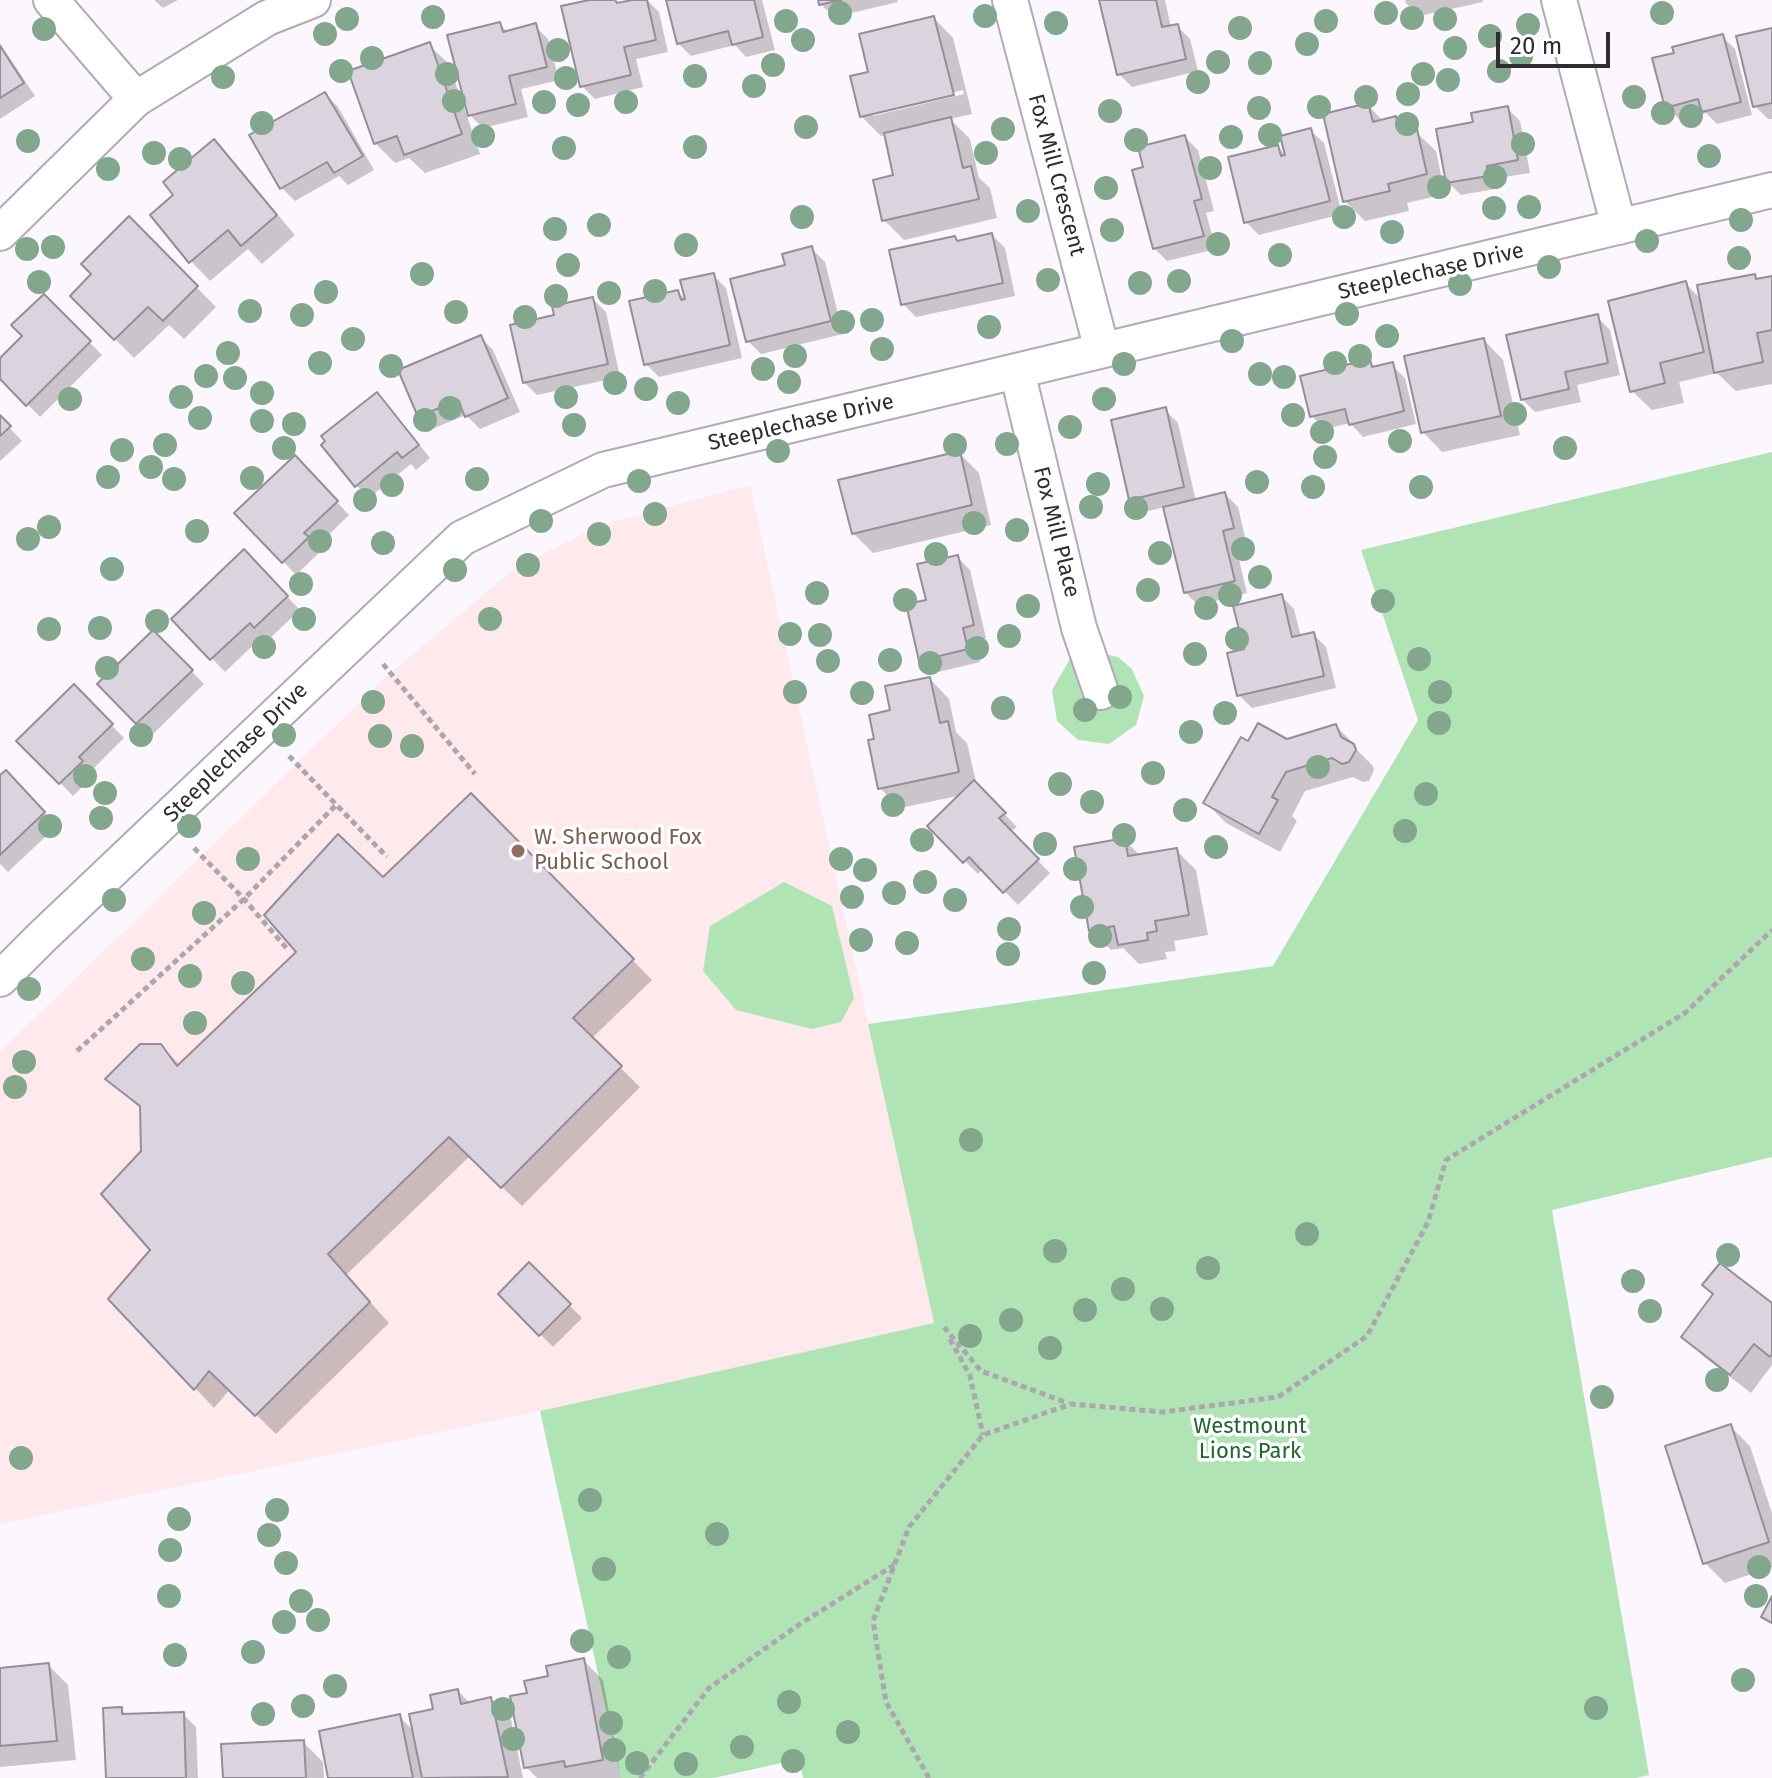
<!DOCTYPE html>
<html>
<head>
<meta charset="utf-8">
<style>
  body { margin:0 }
  #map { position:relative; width:1772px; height:1778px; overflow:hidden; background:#fcf7fe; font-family:"Fira Sans",sans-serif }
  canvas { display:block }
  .scale { position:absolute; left:1496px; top:32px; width:114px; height:36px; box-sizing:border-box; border:4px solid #2f2c30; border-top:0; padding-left:10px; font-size:24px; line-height:28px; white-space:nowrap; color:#2f2c30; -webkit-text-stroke:6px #fff; paint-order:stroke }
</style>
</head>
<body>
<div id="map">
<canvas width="1772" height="1778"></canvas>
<div class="scale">20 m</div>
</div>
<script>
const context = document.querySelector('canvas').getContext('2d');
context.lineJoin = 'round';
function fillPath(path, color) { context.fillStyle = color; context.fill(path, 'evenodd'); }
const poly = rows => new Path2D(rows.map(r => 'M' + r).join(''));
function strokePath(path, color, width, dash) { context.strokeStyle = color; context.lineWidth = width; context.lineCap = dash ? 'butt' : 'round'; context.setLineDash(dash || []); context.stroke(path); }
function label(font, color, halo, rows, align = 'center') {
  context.font = font + ' "Fira Sans",sans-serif'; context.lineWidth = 7; context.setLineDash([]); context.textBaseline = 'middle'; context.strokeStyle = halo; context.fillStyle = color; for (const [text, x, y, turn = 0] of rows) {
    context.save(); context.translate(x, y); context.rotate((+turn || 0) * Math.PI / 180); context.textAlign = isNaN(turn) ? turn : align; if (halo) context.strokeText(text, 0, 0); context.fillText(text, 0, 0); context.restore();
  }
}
fillPath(poly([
  [750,485,934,1323,540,1411,0,1524,0,1052,385,678,514,569,601,525]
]), '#fee9ec');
fillPath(poly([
  [1772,452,1772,1157,1552,1210,1649,1775,1635,1778,803,1778,799,1759,714,1778,621,1778,540,1411,934,1323,868,1024,1273,966,1418,720,1361,550],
  [1099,653,1118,657,1132,669,1144,696,1136,725,1109,744,1078,740,1057,721,1052,690,1070,659],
  [784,882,832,906,854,998,841,1022,812,1029,736,1010,703,971,710,926]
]), '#b1e4b5');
fillPath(poly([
  [154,0,178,0,163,8],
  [598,0,615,0,620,5,647,0,659,12,668,52,636,59,643,87,595,99,582,86],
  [668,0,762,0,775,50,746,57,735,45,691,56,678,43],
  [820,0,897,0,898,2,834,17,821,4],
  [1102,0,1165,0,1171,27,1177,26,1190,39,1198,71,1132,87,1119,74],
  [1405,0,1483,0,1483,2,1419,16,1406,3],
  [934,18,953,38,972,114,950,119,970,139,979,178,990,188,997,218,904,240,884,220,896,177,886,135,881,136,861,116],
  [963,90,964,94,873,116,873,112],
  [500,24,508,33,535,26,548,39,559,80,521,89,528,117,483,128,468,113],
  [1772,30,1772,119,1768,119,1755,106],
  [1722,36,1735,49,1752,115,1717,124,1706,113,1680,120,1667,107,1676,54],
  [0,43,35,96,0,119],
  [429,45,449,64,480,154,425,173,409,158,395,163,375,143],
  [325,94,338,107,374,170,348,185,339,176,295,201,282,188,252,136],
  [1368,105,1383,121,1395,118,1410,133,1416,132,1436,151,1445,194,1407,203,1409,211,1365,221,1345,201],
  [1507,108,1520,121,1530,173,1498,178,1500,188,1461,195,1448,182,1476,123],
  [1310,130,1324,143,1342,214,1259,235,1246,222,1278,147,1287,157],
  [1185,137,1198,150,1214,211,1206,213,1216,249,1167,261,1154,248,1146,168],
  [214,142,233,162,295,235,262,264,248,249,210,281,191,261,176,195],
  [129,219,216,307,184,339,169,325,134,358,72,296,94,274],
  [992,235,1005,248,1015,296,916,317,903,304,955,238,959,242],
  [812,249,825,262,843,334,761,354,748,341,788,266],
  [713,275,726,288,742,358,659,377,646,364,678,292,688,302],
  [1754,276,1759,281,1772,278,1772,384,1736,391,1717,373,1679,382,1684,403,1652,410,1632,391,1686,284,1702,300],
  [44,296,102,355,40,417,0,376,0,361,25,336],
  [593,299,606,312,620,377,537,395,524,382,557,317],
  [1597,317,1610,330,1620,375,1577,385,1581,402,1535,412,1522,399],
  [480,337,493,350,520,412,480,429,466,415,432,429,419,416],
  [1484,340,1503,360,1520,435,1442,452,1423,432],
  [1370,362,1376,368,1392,365,1405,378,1416,424,1363,437,1350,423,1325,429,1312,416],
  [389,407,430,458,416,470,411,464,369,498,356,485],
  [1165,410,1178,423,1196,501,1225,494,1238,507,1246,541,1235,543,1247,593,1198,605,1185,592,1165,507,1144,512,1131,499],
  [0,418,22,441,0,461],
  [959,453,979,473,991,525,873,553,853,533],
  [295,458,349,515,316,547,320,552,296,575,237,513],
  [244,552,300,610,268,640,264,635,225,672,174,619],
  [957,557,970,570,986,638,975,641,980,662,934,673,921,660,928,601],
  [1281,596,1294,609,1301,637,1313,634,1326,647,1336,688,1252,708,1239,695,1246,650],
  [153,632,204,684,151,736,100,684],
  [930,679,949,699,956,732,967,743,977,786,1017,827,1010,832,1050,873,1018,905,983,869,978,874,930,826,962,795,900,808,880,788,876,741,893,712],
  [74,687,124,738,91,771,94,775,73,796,19,741],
  [1336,726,1356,746,1357,750,1373,766,1374,770,1369,781,1363,782,1353,777,1305,791,1292,816,1297,821,1280,852,1226,823,1206,803,1249,744,1287,741],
  [0,778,19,785,57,826,8,872,0,864],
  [471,796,652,980,591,1039,640,1087,522,1206,470,1156,346,1275,389,1323,276,1434,230,1389,214,1408,111,1299,153,1250,143,1152,142,1110,108,1079,161,1046,180,1065,383,880],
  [1124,840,1141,856,1176,850,1196,870,1208,935,1174,941,1176,951,1165,952,1167,959,1139,964,1123,948,1111,950,1091,930],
  [529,1265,582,1318,553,1347,500,1294],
  [1772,1305,1772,1365,1751,1393,1703,1356,1683,1337],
  [1731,1427,1750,1446,1772,1513,1772,1567,1725,1583,1705,1563],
  [583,1660,603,1680,621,1778,537,1778,526,1767,529,1694,551,1678],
  [49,1666,68,1685,76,1760,0,1767,0,1670],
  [458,1691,471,1704,491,1699,511,1719,523,1778,331,1778,399,1716,414,1731],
  [121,1709,128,1716,183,1714,196,1727,198,1778,108,1778],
  [303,1742,323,1762,324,1778,225,1778]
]), '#0003');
const building = poly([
  [589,0,615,0,617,3,632,0,647,0,656,40,624,47,631,75,580,87,561,6,589,0],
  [666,0,754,0,763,37,732,45,728,31,677,44,666,0],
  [818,0,841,0,819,5,818,0],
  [1099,0,1156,0,1162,27,1178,24,1186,59,1117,75,1099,0],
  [934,16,954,95,860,117,850,76,868,72,859,34,934,16],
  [500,22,503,32,536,23,547,67,509,76,516,104,468,116,447,35,500,22],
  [1772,28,1772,103,1753,107,1736,36,1772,28],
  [1723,34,1741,102,1702,112,1698,99,1665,108,1652,58,1674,53,1672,47,1723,34],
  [430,42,462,134,404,155,397,136,374,144,348,71,430,42],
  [0,46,24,83,0,98,0,46],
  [325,92,363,156,334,173,327,162,280,189,249,135,325,92],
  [1368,103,1373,122,1396,116,1400,133,1417,129,1427,174,1388,184,1390,191,1343,202,1323,114,1368,103],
  [1508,106,1518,160,1487,166,1488,176,1446,183,1436,129,1473,122,1471,113,1508,106],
  [951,117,963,168,971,166,979,199,882,221,873,180,893,175,884,133,951,117],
  [1311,128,1330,201,1244,223,1228,157,1278,145,1281,156,1285,155,1280,136,1311,128],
  [1185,135,1202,199,1194,201,1204,236,1153,249,1132,170,1143,167,1138,147,1185,135],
  [214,139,277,215,241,246,228,230,189,263,150,215,173,195,163,182,214,139],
  [129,216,198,286,163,321,148,307,114,340,70,296,91,274,81,264,129,216],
  [992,233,1003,283,901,305,889,250,955,236,957,241,992,233],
  [812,246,831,321,746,342,730,279,785,265,782,254,812,246],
  [714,273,730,345,644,365,629,301,678,290,681,300,685,299,680,280,714,273],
  [1755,274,1756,279,1772,276,1772,330,1757,333,1763,362,1714,373,1697,285,1755,274],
  [1686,281,1704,352,1660,363,1665,383,1630,392,1608,301,1686,281],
  [44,294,91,341,26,406,0,379,0,358,22,336,11,325,44,294],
  [593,297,608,364,523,383,510,325,554,315,552,306,593,297],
  [1598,314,1608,363,1565,372,1569,389,1521,400,1506,335,1598,314],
  [481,335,508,398,465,417,458,400,418,417,398,370,481,335],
  [1484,338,1501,416,1421,433,1404,356,1484,338],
  [1370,359,1372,367,1393,362,1404,411,1349,425,1345,409,1310,417,1300,376,1370,359],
  [377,392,419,445,402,458,397,452,355,487,321,445,325,441,321,436,377,392],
  [1166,407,1184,487,1129,500,1111,420,1166,407],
  [0,415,11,426,0,436,0,415],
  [960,451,972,505,852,534,838,480,960,451],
  [295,455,338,501,304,533,309,537,282,563,234,513,295,455],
  [1225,492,1234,528,1223,531,1235,581,1184,593,1163,507,1225,492],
  [244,549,288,596,254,628,250,623,210,660,171,619,244,549],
  [958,555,974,625,963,628,968,649,919,661,906,604,926,600,917,564,958,555],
  [1282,594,1292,637,1314,632,1324,676,1237,696,1227,653,1244,649,1233,606,1282,594],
  [153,630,193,670,136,724,97,684,153,630],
  [930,677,940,723,948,721,959,772,878,789,868,740,874,739,869,715,890,710,885,686,930,677],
  [74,684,113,724,79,757,83,761,59,784,16,741,74,684],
  [1258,723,1287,739,1336,724,1341,737,1354,744,1356,750,1349,762,1342,764,1332,758,1286,772,1272,797,1278,800,1259,834,1203,803,1241,737,1248,741,1258,723],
  [6,770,45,812,0,855,0,775,6,770],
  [974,780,1006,813,999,818,1039,859,1003,893,969,857,963,863,927,826,974,780],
  [471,793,634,959,573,1018,622,1066,501,1188,449,1137,328,1254,370,1302,255,1416,209,1371,194,1390,108,1299,150,1250,101,1194,141,1151,140,1106,105,1079,140,1044,161,1044,177,1066,296,952,264,915,338,834,383,877,471,793],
  [1125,838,1128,856,1177,848,1189,915,1155,921,1157,931,1147,933,1148,940,1118,945,1114,926,1089,931,1074,847,1125,838],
  [529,1262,571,1304,539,1336,498,1294,529,1262],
  [1720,1263,1772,1303,1772,1354,1770,1357,1754,1344,1730,1375,1681,1337,1713,1294,1702,1285,1720,1263],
  [1731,1424,1769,1542,1703,1564,1665,1446,1731,1424],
  [1772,1596,1772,1623,1761,1617,1772,1596],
  [584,1658,603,1760,565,1767,564,1761,524,1768,510,1696,527,1693,524,1681,548,1676,546,1666,584,1658],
  [49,1663,57,1741,0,1746,0,1668,49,1663],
  [458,1689,461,1704,491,1697,508,1777,422,1778,409,1714,433,1709,430,1695,458,1689],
  [122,1707,122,1714,184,1712,186,1778,106,1778,103,1708,122,1707],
  [400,1714,413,1778,328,1778,319,1731,400,1714],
  [304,1740,306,1778,223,1778,221,1744,304,1740]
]);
fillPath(building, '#dbd3de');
strokePath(building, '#958e98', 2);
const street = poly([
  [51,0,136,99],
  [1010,0,1102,350],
  [1559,0,1619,227],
  [0,233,136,99,267,18,313,0],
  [1017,371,1079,628,1101,692],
  [0,979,42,937,462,538,603,470,1772,190]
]);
strokePath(street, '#b2aab4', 38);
strokePath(poly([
  [383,664,475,774],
  [289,756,387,857],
  [194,848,244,899,289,951],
  [77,1051,244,899,336,805],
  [944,1327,981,1371,1068,1403],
  [950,1339,970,1376,983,1435],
  [640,1778,709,1688,797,1626,894,1565],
  [929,1778,886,1702,873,1621,909,1527,983,1435,1071,1404,1163,1412,1278,1397,1367,1336,1428,1222,1446,1160,1685,1013,1772,930]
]), '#aba7ad', 5, [6, 4]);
strokePath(street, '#fff', 34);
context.fillStyle = '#82a78c';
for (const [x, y] of [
  [840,13],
  [1386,13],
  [1662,13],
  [985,16],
  [433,17],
  [1412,18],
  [347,19],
  [1445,19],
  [786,21],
  [1326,21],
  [1056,23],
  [1528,25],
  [1240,28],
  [44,29],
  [325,34],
  [1490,36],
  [803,40],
  [1307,44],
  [1455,48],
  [558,50],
  [1521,56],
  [372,58],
  [1218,62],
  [1260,63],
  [773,65],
  [341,71],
  [1499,71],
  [447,74],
  [1423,74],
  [695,76],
  [223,77],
  [566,78],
  [1448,80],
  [1198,82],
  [754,86],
  [1408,94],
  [1366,97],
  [1634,97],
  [454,101],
  [544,102],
  [626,102],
  [578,105],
  [1319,107],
  [1259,108],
  [1110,111],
  [1663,113],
  [1691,116],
  [262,123],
  [1407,124],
  [806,127],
  [1003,129],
  [1270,135],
  [483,136],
  [1231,137],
  [1136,140],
  [28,141],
  [1523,144],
  [695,147],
  [564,148],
  [154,153],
  [986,153],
  [1709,156],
  [180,159],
  [1210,168],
  [108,169],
  [1495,177],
  [1439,187],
  [1106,188],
  [1529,207],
  [1494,208],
  [1028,211],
  [802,217],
  [1344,217],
  [1741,220],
  [599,225],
  [555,229],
  [1112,230],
  [1392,232],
  [1647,241],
  [1218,244],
  [686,245],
  [53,247],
  [27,249],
  [1280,255],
  [1739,258],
  [568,265],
  [1549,267],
  [422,274],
  [1048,280],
  [1179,281],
  [39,282],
  [1140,283],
  [1460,284],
  [655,291],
  [326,292],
  [609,293],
  [556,296],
  [250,311],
  [456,312],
  [1347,314],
  [302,315],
  [525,317],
  [872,320],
  [843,322],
  [989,327],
  [1387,336],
  [353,339],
  [1232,341],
  [882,349],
  [228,353],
  [795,356],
  [1360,356],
  [320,363],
  [1335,363],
  [1124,364],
  [391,366],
  [763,369],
  [1260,374],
  [206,376],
  [1284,377],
  [235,378],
  [789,382],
  [615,383],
  [646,389],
  [262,393],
  [181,397],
  [566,397],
  [70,399],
  [1104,399],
  [678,403],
  [450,408],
  [1515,414],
  [1293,415],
  [200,418],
  [425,420],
  [262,421],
  [294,424],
  [574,425],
  [1070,427],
  [1322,432],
  [1400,441],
  [1007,444],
  [165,445],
  [955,445],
  [284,448],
  [1565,448],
  [122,450],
  [778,451],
  [1325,457],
  [151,467],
  [108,477],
  [252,478],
  [174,479],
  [477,479],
  [639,481],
  [1257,482],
  [1098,484],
  [392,485],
  [1313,487],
  [1421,487],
  [365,500],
  [1091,507],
  [1136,508],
  [655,514],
  [541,521],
  [974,523],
  [49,527],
  [1017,530],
  [197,531],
  [599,534],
  [28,539],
  [320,541],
  [383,543],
  [1243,549],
  [1160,553],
  [936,554],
  [528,565],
  [112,569],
  [455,570],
  [1260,577],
  [301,584],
  [1148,590],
  [817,593],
  [1230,595],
  [905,600],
  [1383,601],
  [1028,606],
  [1206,608],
  [304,619],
  [490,619],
  [157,621],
  [100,628],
  [49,629],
  [790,634],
  [820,635],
  [1009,636],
  [1237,639],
  [264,647],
  [977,648],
  [1195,654],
  [1419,659],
  [890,660],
  [828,661],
  [930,663],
  [107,668],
  [795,692],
  [1440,692],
  [862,693],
  [1120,697],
  [373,702],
  [1003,708],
  [1085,710],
  [1225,713],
  [1439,723],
  [1191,732],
  [141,735],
  [284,735],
  [380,736],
  [412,746],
  [1318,767],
  [1153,773],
  [85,776],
  [1060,784],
  [105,793],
  [1426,794],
  [1092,802],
  [893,805],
  [1185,810],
  [101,818],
  [50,826],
  [189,826],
  [1405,831],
  [1124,835],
  [922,840],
  [1045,844],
  [1216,847],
  [248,859],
  [841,859],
  [1075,869],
  [865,870],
  [925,882],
  [894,893],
  [852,897],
  [114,900],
  [955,900],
  [1082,907],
  [204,913],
  [1009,929],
  [1100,936],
  [861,940],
  [907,943],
  [1008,954],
  [143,959],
  [1094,973],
  [190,976],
  [243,983],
  [29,989],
  [195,1023],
  [24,1062],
  [15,1087],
  [971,1140],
  [1307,1234],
  [1055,1251],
  [1728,1255],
  [1208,1268],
  [1633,1281],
  [1123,1289],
  [1162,1309],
  [1085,1310],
  [1650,1311],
  [1011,1320],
  [970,1336],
  [1050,1348],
  [1717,1380],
  [1602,1397],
  [21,1458],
  [590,1500],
  [277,1510],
  [179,1519],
  [717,1534],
  [269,1535],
  [170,1550],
  [286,1563],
  [1759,1567],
  [604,1569],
  [169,1596],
  [1756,1596],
  [301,1601],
  [318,1620],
  [284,1622],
  [582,1641],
  [253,1652],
  [175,1655],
  [619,1657],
  [1743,1680],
  [335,1686],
  [789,1702],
  [303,1706],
  [1596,1708],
  [503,1709],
  [263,1714],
  [611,1723],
  [848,1732],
  [513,1739],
  [742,1747],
  [614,1750],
  [793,1761],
  [637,1763],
  [686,1764]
]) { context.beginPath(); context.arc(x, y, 12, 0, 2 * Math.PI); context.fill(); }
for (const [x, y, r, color] of [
  [518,851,8,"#8d6e63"]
]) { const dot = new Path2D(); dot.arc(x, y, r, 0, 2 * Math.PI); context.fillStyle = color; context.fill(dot); strokePath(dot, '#fff', 3); }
label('22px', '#2f2c30', '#fff', [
  ["Fox Mill Crescent",1056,175,75],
  ["Steeplechase Drive",1431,272,-13],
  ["Steeplechase Drive",801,423,-13],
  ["Fox Mill Place",1056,532,76],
  ["Steeplechase Drive",236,753,-44]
]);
label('22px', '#785e54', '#fff', [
  ["W. Sherwood Fox",534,838],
  ["Public School",534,863]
], 'left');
label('22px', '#1f662e', '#fff', [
  ["Westmount",1250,1427],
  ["Lions Park",1250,1452]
]);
</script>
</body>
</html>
